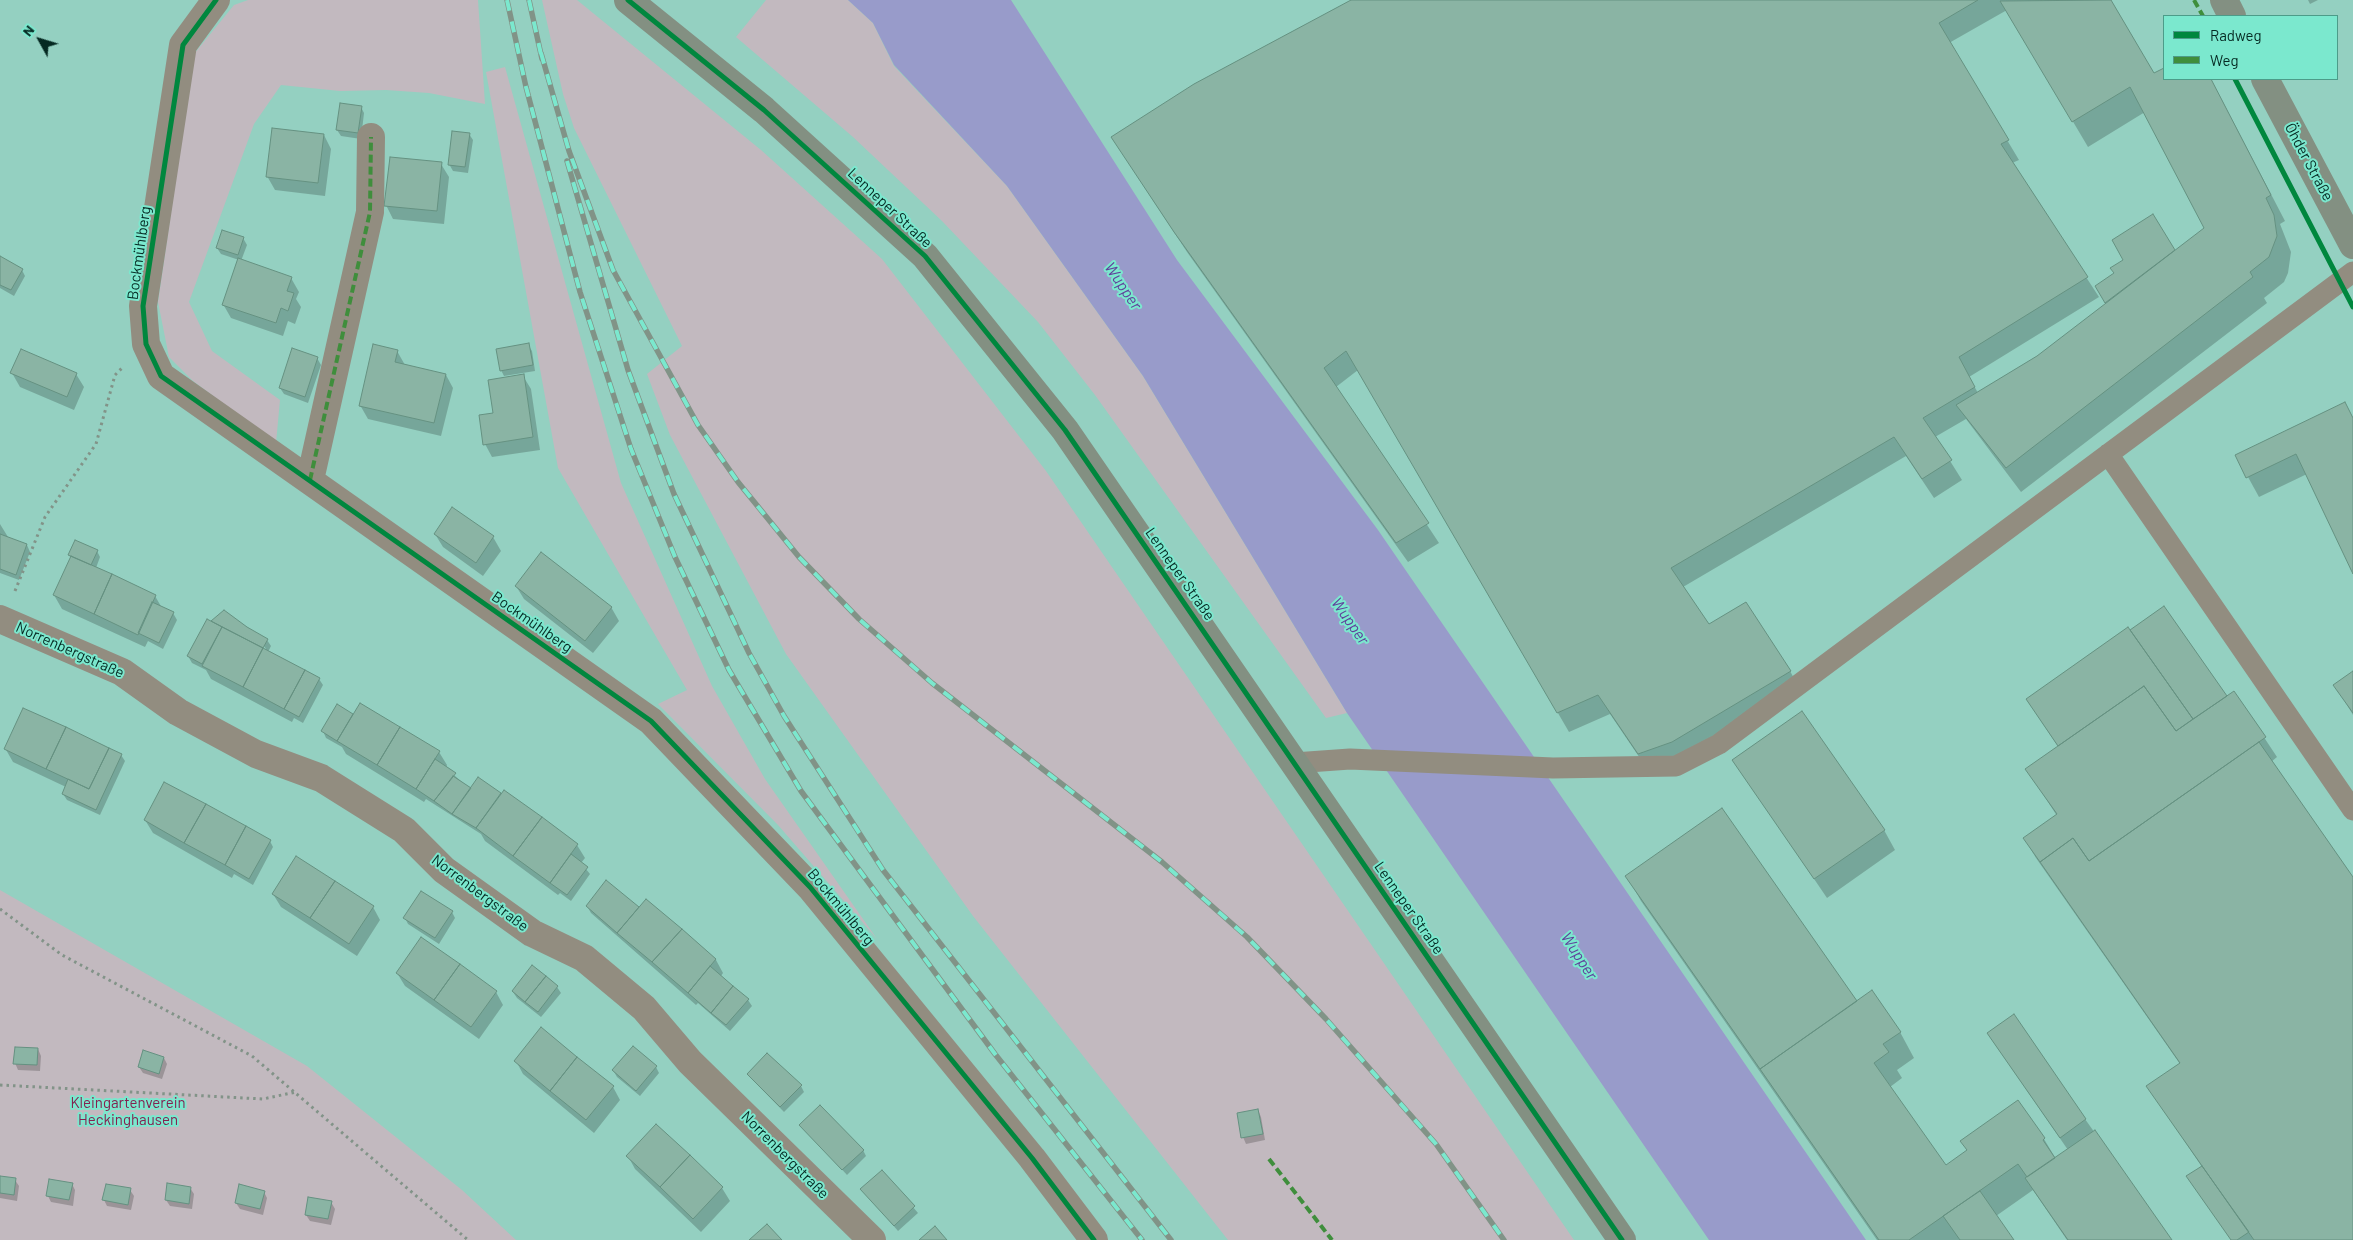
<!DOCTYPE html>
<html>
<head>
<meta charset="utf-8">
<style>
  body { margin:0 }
  #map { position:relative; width:2353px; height:1240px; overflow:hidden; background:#94d0c1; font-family:Barlow,sans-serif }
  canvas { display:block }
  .legend { position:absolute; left:2163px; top:15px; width:175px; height:65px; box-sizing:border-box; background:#7be8ce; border:1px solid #4c9c89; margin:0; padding:6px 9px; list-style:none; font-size:15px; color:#052922 }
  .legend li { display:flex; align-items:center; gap:10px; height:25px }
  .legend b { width:25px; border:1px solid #4c9c89 }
  .north { position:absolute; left:15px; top:15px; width:50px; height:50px; -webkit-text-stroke:4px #7be8ce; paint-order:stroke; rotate:309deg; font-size:14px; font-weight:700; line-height:20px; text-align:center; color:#052922 }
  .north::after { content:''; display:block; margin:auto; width:18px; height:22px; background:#052922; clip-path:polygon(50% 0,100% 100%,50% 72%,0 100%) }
</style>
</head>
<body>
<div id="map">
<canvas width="2353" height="1240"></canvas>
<ul class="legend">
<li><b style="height:6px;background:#00873e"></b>Radweg</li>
<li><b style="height:6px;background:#3f8e3c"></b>Weg</li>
</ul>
<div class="north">N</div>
</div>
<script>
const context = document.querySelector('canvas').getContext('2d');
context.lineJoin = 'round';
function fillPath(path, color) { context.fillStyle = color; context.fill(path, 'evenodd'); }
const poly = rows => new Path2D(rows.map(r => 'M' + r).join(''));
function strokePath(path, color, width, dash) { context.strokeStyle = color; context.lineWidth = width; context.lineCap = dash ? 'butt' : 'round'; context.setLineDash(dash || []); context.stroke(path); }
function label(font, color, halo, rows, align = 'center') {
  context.font = font + ' Barlow,sans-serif'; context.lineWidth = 4; context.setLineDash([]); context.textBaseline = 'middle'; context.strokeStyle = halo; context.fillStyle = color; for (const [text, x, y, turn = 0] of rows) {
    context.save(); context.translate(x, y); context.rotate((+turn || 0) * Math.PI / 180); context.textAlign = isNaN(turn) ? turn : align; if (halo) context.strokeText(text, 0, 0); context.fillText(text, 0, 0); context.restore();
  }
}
fillPath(poly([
  [248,0,478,0,485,104,429,93,386,90,340,91,281,85,254,124,189,302,212,351,280,400,276,443,193,381,169,357,158,302,194,54,234,5],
  [542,0,577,0,761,150,882,259,1046,471,1574,1240,1228,1240,973,916,786,654,670,435,647,374,682,346,574,128,563,94],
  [766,0,848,0,873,23,894,66,1007,186,1143,376,1347,713,1326,718,1095,395,1038,322,942,221,853,137,736,37],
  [505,67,621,483,712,686,765,779,877,939,778,825,658,704,687,690,558,468,486,72],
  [0,890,307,1066,462,1190,516,1240,0,1240]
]), '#c2b9bf');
fillPath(poly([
  [848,0,1011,0,1177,260,1378,530,1866,1240,1709,1240,1347,713,1143,376,1007,186,894,65,873,23]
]), '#989bca');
fillPath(poly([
  [1353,0,2110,0,2153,74,2164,69,2164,79,2211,79,2285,221,2280,224,2291,252,2288,273,2284,282,2264,298,2267,303,2021,492,1966,419,1935,437,1962,480,1934,498,1906,456,1683,587,1709,626,1790,671,1801,691,1650,773,1610,714,1569,732,1358,370,1336,387,1439,543,1408,562,1187,252,1124,156],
  [2007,10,2088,147,2145,112,2205,228,2174,252,2153,216,2115,274,2096,287,2107,304,2038,357,1978,393,1969,377,2099,297,2012,163,2019,160,1949,43],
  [2308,0,2318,0,2310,4],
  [361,107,364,113,361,139,341,136,337,130],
  [469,134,473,140,468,173,453,171,449,164],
  [324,135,331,149,325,196,275,190,267,176],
  [441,164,449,177,444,224,393,219,386,205],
  [243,238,247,245,241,261,291,278,299,292,296,299,301,307,295,324,288,321,283,336,231,318,223,304,239,260,221,254,217,248],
  [0,258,22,270,25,276,14,296,0,288],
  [528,345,532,351,535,371,504,376,501,370],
  [397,351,405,365,446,375,453,388,441,436,368,419,360,405],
  [317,358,321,365,308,403,284,394,280,388],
  [12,373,76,374,84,387,74,410,20,387],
  [523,376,531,389,540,450,492,457,485,444,494,414],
  [2353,418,2353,571,2307,474,2259,497,2248,477],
  [0,524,8,537,27,545,30,552,19,580,0,573],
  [435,534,493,537,501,551,483,576,443,547],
  [97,551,100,557,96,568,155,596,162,608,173,613,177,620,163,649,148,641,145,647,62,609,54,595,71,558,69,555],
  [516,586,611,607,619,621,593,653,524,599],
  [224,612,246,628,267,640,271,646,268,652,319,679,323,685,303,723,294,718,292,722,211,679,206,670,192,663,188,656,212,623],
  [261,642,266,649,262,649,259,643],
  [2353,672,2353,715,2335,685],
  [2234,692,2277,757,2271,762,2353,879,2353,1240,2231,1240,2188,1177,2202,1167,2148,1087,2180,1064,2036,858,2024,838,2057,816,2027,769,2059,748,2027,700,2226,697],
  [360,705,439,752,447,765,446,768,471,790,479,779,577,845,585,858,581,863,590,874,571,901,560,893,558,895,485,841,481,834,426,799,424,802,346,754,342,747,326,738,323,731,337,706,354,716],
  [5,748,121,755,125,761,100,815,67,800,63,794,66,787,13,762],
  [1734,761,1884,830,1895,850,1827,898],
  [145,820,270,841,273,847,253,885,234,874,232,878,153,833],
  [1627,876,1857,1002,1900,1032,1914,1058,1897,1070,1902,1078,1890,1087,1945,1167,1967,1151,1962,1141,2044,1139,2056,1159,2068,1150,1988,1034,2085,1119,2171,1240,2067,1240,2033,1190,1996,1216,2013,1240,1877,1240,1641,901],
  [606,882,639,909,646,900,716,960,723,973,721,976,748,1000,752,1006,730,1031,698,1003,696,1005,591,913,587,906],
  [273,894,373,907,380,920,357,956,281,907],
  [452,912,455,918,439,944,408,924,405,918],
  [533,967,557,987,561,993,541,1017,517,998,513,992],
  [397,973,496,992,503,1005,479,1039,405,986],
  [38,1049,41,1056,40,1071,18,1070,15,1063],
  [164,1058,167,1064,162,1079,143,1073,139,1067],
  [516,1061,613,1087,620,1100,594,1133,523,1074],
  [656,1067,659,1073,640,1096,617,1077,613,1070],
  [748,1075,801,1086,804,1092,784,1112],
  [1258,1110,1261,1117,1265,1140,1246,1144,1243,1137],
  [801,1125,863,1150,866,1156,847,1175],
  [656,1126,722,1188,730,1201,701,1232,635,1169,628,1156],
  [882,1171,918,1213,898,1231,862,1189],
  [0,1177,15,1180,19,1186,17,1201,0,1198],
  [72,1184,75,1190,73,1206,51,1202,48,1196],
  [190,1188,194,1194,192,1209,170,1206,166,1200],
  [130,1190,134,1196,131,1210,107,1206,104,1200],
  [264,1192,267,1198,263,1215,240,1209,236,1203],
  [331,1202,335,1209,331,1225,310,1221,306,1215]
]), '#0003');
const building = poly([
  [1351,0,1978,0,1939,23,2009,140,2001,144,2088,277,1959,357,1975,387,1923,418,1952,460,1922,479,1894,437,1671,568,1709,624,1746,602,1791,671,1672,742,1638,754,1598,695,1557,713,1346,351,1324,368,1429,523,1396,543,1174,232,1111,137,1194,84,1351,0],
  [2111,0,2154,73,2164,68,2164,79,2211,79,2271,195,2266,198,2274,215,2277,236,2269,257,2250,272,2253,277,2006,468,1956,405,2037,356,2204,228,2130,87,2072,122,2000,1,2111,0],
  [340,103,362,106,358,133,336,130,340,103],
  [272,128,324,134,318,183,266,177,272,128],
  [452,131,470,133,465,167,448,165,452,131],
  [390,157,442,162,437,211,384,206,390,157],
  [2153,214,2175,250,2105,303,2095,286,2114,273,2110,268,2123,260,2112,240,2153,214],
  [222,230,244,237,238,255,216,248,222,230],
  [0,256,23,269,11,290,0,285,0,256],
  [238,258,292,277,287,291,294,293,288,311,281,308,276,323,222,305,238,258],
  [529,343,533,365,500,371,496,349,529,343],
  [373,344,398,350,395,362,446,374,434,423,359,406,373,344],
  [292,348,318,357,305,397,279,388,292,348],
  [21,349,77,373,67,397,10,373,21,349],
  [524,374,533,437,483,445,479,415,493,413,488,380,524,374],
  [2345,402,2353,418,2353,574,2296,454,2246,478,2235,455,2345,402],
  [452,507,494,536,476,563,434,534,452,507],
  [0,534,27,544,16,575,0,569,0,534],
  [75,540,98,550,91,565,68,555,75,540],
  [541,552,612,607,585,641,515,586,541,552],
  [71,556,112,574,94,614,53,595,71,556],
  [112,574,156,595,138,635,94,614,112,574],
  [152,602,174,612,159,643,138,633,152,602],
  [2164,606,2227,696,2193,719,2130,630,2164,606],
  [224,610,247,627,268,639,263,648,211,621,224,610],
  [207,619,222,627,202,664,187,656,207,619],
  [222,627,263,648,243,687,202,666,222,627],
  [2128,627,2193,719,2176,731,2144,686,2058,746,2026,699,2128,627],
  [263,648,305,670,284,709,243,687,263,648],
  [305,670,320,678,299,717,284,709,305,670],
  [2353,671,2353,713,2333,685,2353,671],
  [2144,686,2176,731,2234,691,2266,737,2089,861,2073,838,2040,862,2023,838,2057,814,2025,769,2144,686],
  [360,703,400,727,377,765,337,741,360,703],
  [337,704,353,714,337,741,321,731,337,704],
  [23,708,66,727,46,769,4,749,23,708],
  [1802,711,1885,830,1814,879,1732,760,1802,711],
  [66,727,109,748,89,789,46,769,66,727],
  [400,727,440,751,416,789,377,765,400,727],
  [2259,742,2353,877,2353,1240,2254,1240,2146,1086,2180,1063,2040,862,2073,838,2089,861,2259,742],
  [109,748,122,754,96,810,62,794,68,779,89,789,109,748],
  [435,759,456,773,434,801,416,789,435,759],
  [453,776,471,788,452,814,434,801,453,776],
  [478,777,501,793,476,828,452,814,478,777],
  [164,782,206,804,184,843,144,820,164,782],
  [504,790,542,817,513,856,476,828,504,790],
  [206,804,246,826,225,865,184,843,206,804],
  [1722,808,1857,1001,1760,1069,1625,876,1722,808],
  [542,817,578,844,550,883,513,856,542,817],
  [246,826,271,840,249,879,225,865,246,826],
  [571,854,588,867,567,895,550,883,571,854],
  [296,856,335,881,310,918,272,894,296,856],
  [606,880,639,907,617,933,586,906,606,880],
  [335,881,374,906,349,944,310,918,335,881],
  [421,891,453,911,435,938,403,918,421,891],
  [646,899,682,929,652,962,617,933,646,899],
  [682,929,716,959,688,993,652,962,682,929],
  [421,937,460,964,434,1000,396,973,421,937],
  [460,964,497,991,471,1027,434,1000,460,964],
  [532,965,546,976,525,1002,512,991,532,965],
  [710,966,733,986,711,1013,688,993,710,966],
  [546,976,558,986,538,1012,525,1002,546,976],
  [733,986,749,999,726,1025,711,1013,733,986],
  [1872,990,1901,1032,1883,1044,1889,1052,1874,1063,1946,1165,1967,1150,1960,1141,2018,1100,2045,1138,2043,1140,2055,1158,2027,1177,2018,1164,1909,1240,1879,1240,1760,1069,1872,990],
  [2014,1014,2086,1119,2060,1138,1987,1033,2014,1014],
  [541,1027,577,1057,550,1091,514,1061,541,1027],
  [633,1046,657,1066,636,1091,612,1070,633,1046],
  [15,1047,38,1048,37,1065,13,1064,15,1047],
  [143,1050,164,1057,159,1074,138,1067,143,1050],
  [767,1053,802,1085,780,1107,747,1074,767,1053],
  [577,1057,614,1086,586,1120,550,1091,577,1057],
  [820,1105,864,1150,842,1170,799,1125,820,1105],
  [1258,1109,1263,1134,1241,1138,1237,1113,1258,1109],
  [656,1124,690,1155,660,1187,626,1156,656,1124],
  [2095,1130,2172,1240,2068,1240,2025,1178,2095,1130],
  [690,1155,723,1187,693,1219,660,1187,690,1155],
  [2202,1166,2249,1232,2237,1240,2231,1240,2186,1176,2202,1166],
  [882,1170,915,1206,894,1226,860,1189,882,1170],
  [0,1176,16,1178,14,1195,0,1193,0,1176],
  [49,1179,73,1183,69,1200,46,1196,49,1179],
  [167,1183,191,1187,189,1204,165,1200,167,1183],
  [106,1184,131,1188,128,1205,102,1200,106,1184],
  [239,1184,265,1191,260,1209,235,1203,239,1184],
  [1980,1191,2014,1240,1960,1240,1943,1216,1980,1191],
  [308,1197,332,1201,328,1219,305,1215,308,1197],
  [767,1224,782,1240,749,1240,767,1224],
  [935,1226,947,1240,919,1240,935,1226]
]);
fillPath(building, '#8ab4a4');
strokePath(building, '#659181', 1);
strokePath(poly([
  [15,591,45,517,96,444,115,375,122,368],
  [0,909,62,955,252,1056,468,1240],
  [0,1085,263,1099,296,1092]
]), '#829388', 3, [2.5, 4]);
strokePath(poly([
  [2108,454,2353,810],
  [1294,763,1350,759,1553,768,1676,766,1719,744,2353,272]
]), '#928d80', 21);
strokePath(poly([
  [216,0,183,45,143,306,146,344,161,376,651,721,810,887,1032,1158,1094,1240],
  [310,480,370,212,371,137],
  [0,619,122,672,178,712,256,754,321,778,404,830,444,870,532,933,584,958,644,1008,690,1062,872,1240]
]), '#928d80', 28);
strokePath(poly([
  [628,0,764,110,925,256,1065,430,1622,1240],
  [2224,0,2232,16],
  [2265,79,2353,245]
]), '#839082', 28);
const rail = poly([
  [507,0,526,87,580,292,631,449,675,557,729,670,801,791,995,1054,1142,1240],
  [529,0,542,59],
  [541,53,569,151,613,270,698,425,738,482,799,557,859,619,932,683,1162,862,1247,937,1326,1019,1436,1144,1504,1240],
  [567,161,628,370,674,494,749,653,784,716,883,870,1171,1240]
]);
strokePath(rail, '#819387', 5.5);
strokePath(rail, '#7be8ce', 4, [11]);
strokePath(poly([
  [2194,0,2203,16],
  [310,480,370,212,371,137],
  [1269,1159,1332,1240]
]), '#3f8e3c', 4, [8, 4]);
strokePath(poly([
  [216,0,183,45,143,306,146,344,161,376,651,721,810,887,1032,1158,1094,1240],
  [628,0,764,110,925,256,1065,430,1622,1240],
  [2235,79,2353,307]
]), '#00873e', 5);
label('15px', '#052922', '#7be8ce', [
  ["Öhder Straße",2309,162,62],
  ["Lenneper Straße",890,208,43],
  ["Bockmühlberg",139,253,-82],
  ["Lenneper Straße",1180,574,55],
  ["Bockmühlberg",532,622,35],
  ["Norrenbergstraße",70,650,24],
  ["Norrenbergstraße",480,893,37],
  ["Bockmühlberg",841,907,50],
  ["Lenneper Straße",1409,908,55],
  ["Norrenbergstraße",785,1155,45]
]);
label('15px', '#842150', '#7be8ce', [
  ["Kleingartenverein",128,1103],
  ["Heckinghausen",128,1120]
]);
label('italic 16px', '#60429b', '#7be8ce', [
  ["Wupper",1123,286,56],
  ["Wupper",1350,621,55],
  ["Wupper",1579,956,57]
]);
</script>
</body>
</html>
